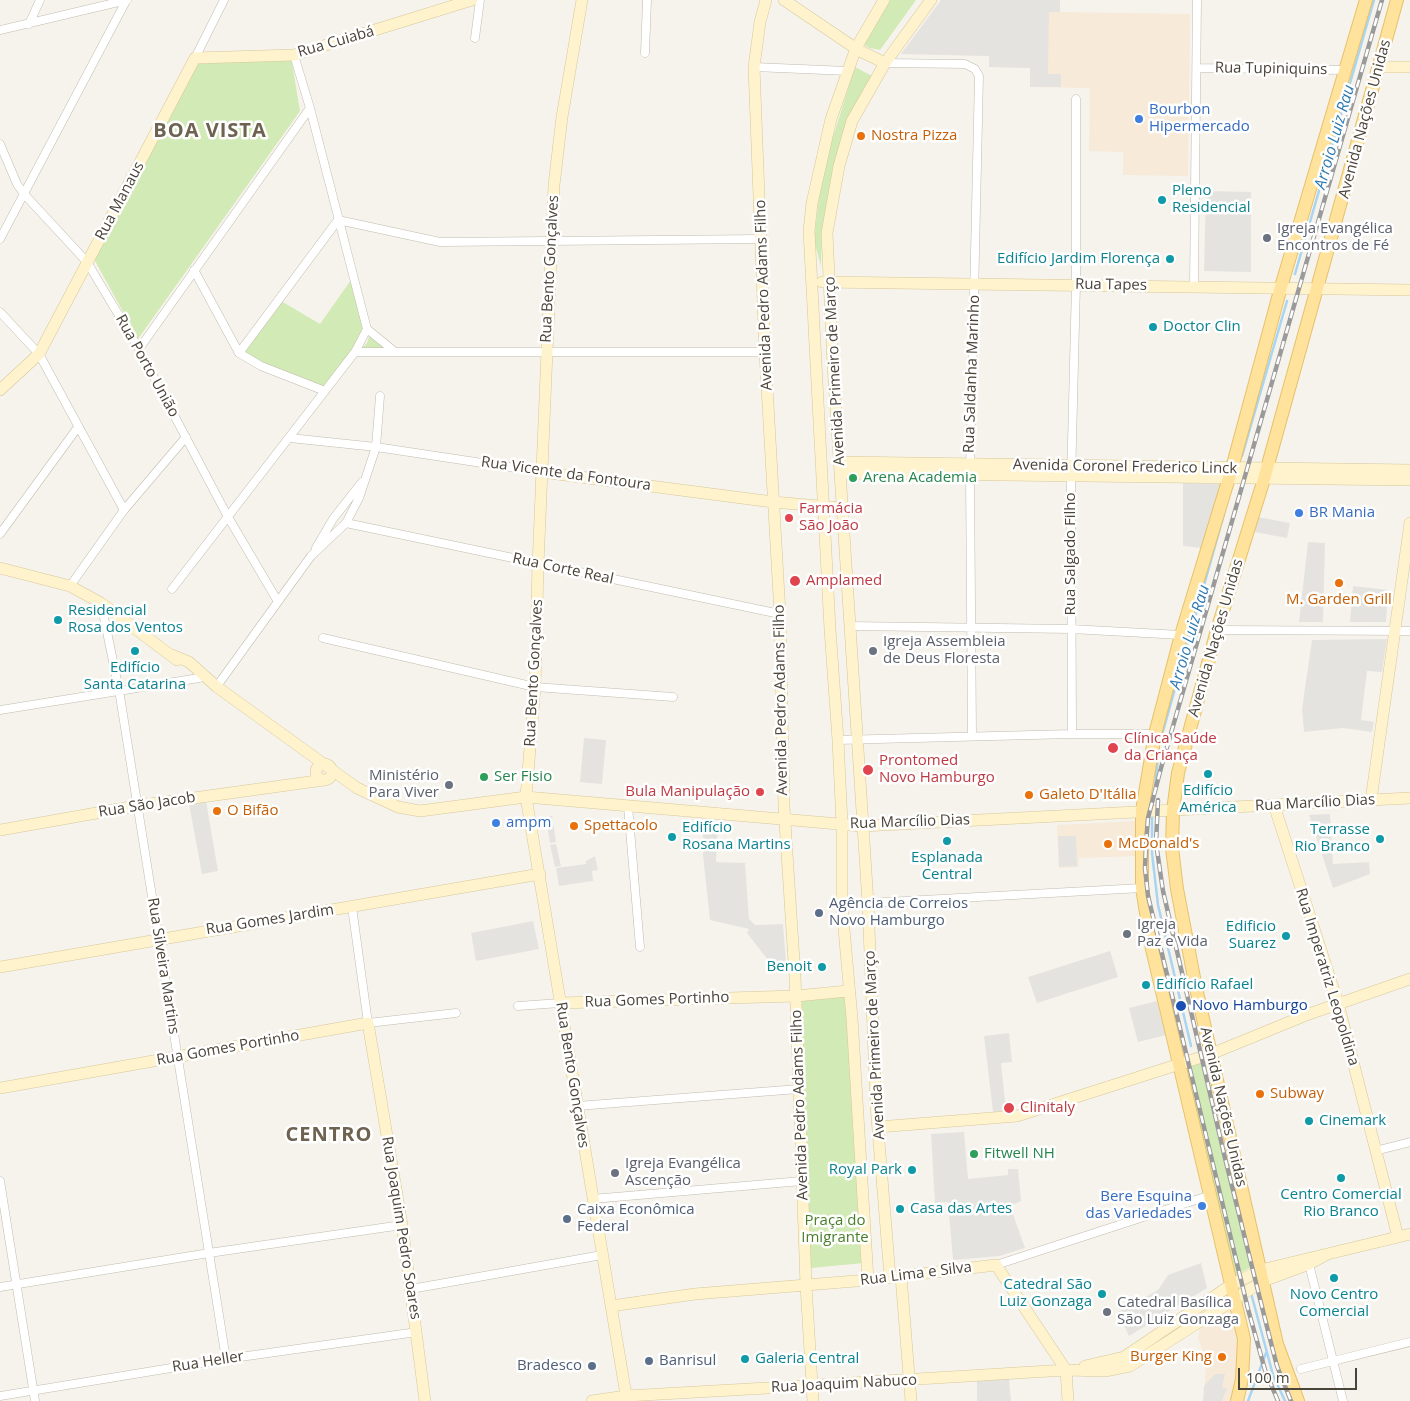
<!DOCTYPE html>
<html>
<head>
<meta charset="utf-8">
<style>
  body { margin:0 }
  #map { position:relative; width:1410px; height:1401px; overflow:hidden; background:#f6f3ec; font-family:"Open Sans",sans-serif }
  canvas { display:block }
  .scale { position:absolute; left:1238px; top:1368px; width:119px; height:22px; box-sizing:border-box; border:2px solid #4b4439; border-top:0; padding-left:6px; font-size:15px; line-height:18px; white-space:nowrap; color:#4b4439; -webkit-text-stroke:4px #fff; paint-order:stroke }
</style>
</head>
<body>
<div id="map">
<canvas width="1410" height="1401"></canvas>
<div class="scale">100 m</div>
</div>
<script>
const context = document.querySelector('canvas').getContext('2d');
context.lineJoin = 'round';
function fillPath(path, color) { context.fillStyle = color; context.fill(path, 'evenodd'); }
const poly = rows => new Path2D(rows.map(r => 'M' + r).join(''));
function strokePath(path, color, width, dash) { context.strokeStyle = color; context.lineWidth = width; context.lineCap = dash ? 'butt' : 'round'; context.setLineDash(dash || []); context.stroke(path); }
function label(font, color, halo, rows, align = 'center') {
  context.font = font + ' "Open Sans",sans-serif'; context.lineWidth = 5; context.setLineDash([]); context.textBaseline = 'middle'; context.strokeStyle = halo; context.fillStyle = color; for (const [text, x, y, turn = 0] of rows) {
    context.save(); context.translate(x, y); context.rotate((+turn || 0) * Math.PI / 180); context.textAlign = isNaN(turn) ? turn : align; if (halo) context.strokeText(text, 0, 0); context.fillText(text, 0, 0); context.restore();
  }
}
fillPath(poly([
  [941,0,1060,0,1060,12,1190,14,1188,176,1123,175,1123,152,1089,151,1090,88,1030,87,1030,68,989,67,989,56,901,54],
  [1138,821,1140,856,1079,858,1079,867,1059,868,1057,825],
  [1234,1298,1244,1339,1237,1401,1204,1401,1206,1360,1198,1339,1201,1319]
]), '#f7ead8');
fillPath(poly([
  [889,0,916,0,880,50,869,48,862,43],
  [291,57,300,111,138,339,94,259,196,64],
  [855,67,872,76,822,235,821,266,814,241,822,172],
  [351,280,364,329,352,351,324,388,263,363,243,352,281,301,320,324],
  [370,334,386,348,361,349,367,343],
  [844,995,849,1018,864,1263,811,1268,798,998],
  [1200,1058,1255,1265,1233,1277,1185,1063]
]), '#d2eab5');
fillPath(poly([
  [941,0,1060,0,1060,12,1049,12,1048,74,1061,74,1061,87,1030,87,1030,68,989,67,989,56,901,54],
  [1206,191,1251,192,1251,272,1204,271],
  [1183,483,1221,484,1203,548,1183,546],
  [1258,517,1290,523,1287,538,1255,532],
  [1308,542,1325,543,1323,622,1299,622],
  [1353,586,1388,590,1386,622,1350,622],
  [1387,639,1382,672,1367,671,1361,720,1374,722,1372,732,1343,728,1304,732,1302,709,1312,640],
  [584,738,606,740,602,784,580,782],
  [206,801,218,871,202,874,189,804],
  [1330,814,1333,864,1369,862,1370,874,1333,888,1309,815],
  [552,816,556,842,550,843,546,817],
  [703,821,718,823,716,862,745,863,749,919,755,925,783,924,786,963,771,964,747,933,749,929,710,920,703,855],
  [1058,836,1076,836,1077,866,1059,867],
  [556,844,561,866,555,867,550,845],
  [595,856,598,870,592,871,593,881,559,886,556,868,586,864,586,861],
  [533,921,539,949,476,961,471,933],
  [1110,951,1118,977,1037,1003,1028,977],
  [1157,1001,1166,1035,1138,1042,1129,1008],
  [1009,1033,1012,1062,1001,1063,1006,1111,993,1112,984,1036],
  [964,1132,968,1179,1008,1175,1008,1169,1018,1169,1021,1201,1010,1206,1025,1248,999,1256,953,1260,948,1202,935,1203,931,1134],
  [1201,1263,1207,1288,1129,1336,1118,1312,1158,1290,1168,1275],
  [1215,1374,1225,1374,1222,1387,1227,1389,1222,1401,1203,1401,1204,1386],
  [1009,1379,1011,1401,977,1401,977,1381]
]), '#e5e3e0');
strokePath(poly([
  [1295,274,1374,0],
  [1242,456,1287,301],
  [1160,742,1224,514],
  [1154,796,1159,748],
  [1152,816,1152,853,1158,905,1191,1046],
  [1251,1293,1273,1375,1285,1401],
  [1248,1401,1266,1353]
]), '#a9d4f2', 2.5);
const street = poly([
  [29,24,40,0],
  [0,30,127,0],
  [475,38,480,0],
  [645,53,647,0],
  [294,55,310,108,367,329,394,351],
  [195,58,224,0],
  [885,63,965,64,975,69,979,76,970,474,972,736],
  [754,67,848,71],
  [1197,68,1346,70],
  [0,144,17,184,24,194,87,262,139,349,228,517,277,600],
  [0,239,126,1],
  [194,270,239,353,261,366,325,391],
  [1194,286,1197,0],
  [0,312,39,354,124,510],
  [139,349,310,108],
  [355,352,765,352],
  [239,353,338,220,440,242,762,239],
  [290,438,376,447,542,472],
  [346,523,780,614],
  [0,534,78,427],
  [316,548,333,519,362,482],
  [70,586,124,510,186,437],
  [172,589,355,352,367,329],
  [101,603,119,690,226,1359],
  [850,626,1071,629,1181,635],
  [1217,630,1410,631],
  [323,638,535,687,673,697],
  [217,686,311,556,346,523,359,498,376,447,380,396],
  [0,710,199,678],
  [1072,734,1071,482,1076,284,1076,99],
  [838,740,1072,734,1155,734],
  [628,806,640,947],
  [868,903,1142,888],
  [352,907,368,1023,456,1013],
  [518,1006,560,1003],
  [577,1106,799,1089],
  [1375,1151,1410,1142],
  [0,1181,35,1401],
  [592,1199,802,1181],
  [1309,1264,1343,1401],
  [996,1265,1211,1195],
  [0,1287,209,1253,402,1225],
  [411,1289,602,1255],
  [1301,1369,1410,1342],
  [0,1396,226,1359,417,1332]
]);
const secondary = poly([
  [582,0,562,117,554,185,538,565,535,687,526,797,627,1401],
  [766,0,760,22,754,67,765,352,780,614,784,807,795,977,806,1285,813,1401],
  [784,0,858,50,885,63],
  [1380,67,1410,67],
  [822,282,1410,290],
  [0,390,39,354,195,58,294,55,472,0],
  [840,462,1410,470],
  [542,472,773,502,842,508],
  [841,473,1410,480],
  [0,568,70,586,101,603,177,660],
  [172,655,189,662,217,687,357,788,398,807,420,811,526,797,862,826,1410,798],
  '316 772a8 8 0 1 1 16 0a8 8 0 1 1-16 0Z',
  [1371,800,1410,523],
  [1274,805,1338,1003,1398,1237],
  [0,830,136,806,324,780],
  [0,967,540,874],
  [560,1003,796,996,848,991],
  [0,1088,368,1023,402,1225,425,1401],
  [878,1127,1017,1116,1211,1054,1309,1014,1410,979],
  [901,1276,911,1401],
  [890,1277,876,1105,868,903,833,365,827,233,839,166,852,121,885,63,931,0],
  [868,1280,852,1018,842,907,842,824,838,740,830,629,809,231,812,203,831,119,856,48,884,0],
  [611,1306,695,1294,868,1280,996,1265,1066,1370],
  [1085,1366,1124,1357,1231,1285,1261,1270,1410,1234],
  [1066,1370,1068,1401],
  [592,1401,626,1396,802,1386,1066,1370,1105,1371,1130,1366,1263,1281,1309,1264,1328,1254]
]);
const primary = poly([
  [1237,1401,1242,1379,1244,1339,1152,949,1142,888,1142,811,1155,734,1181,635,1232,468,1281,287,1366,0],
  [1298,1401,1277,1344,1196,988,1177,889,1172,848,1173,811,1178,773,1217,630,1264,479,1397,0]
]);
strokePath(street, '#c2bbae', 9);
strokePath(secondary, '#d6c79b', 12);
strokePath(primary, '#e6c16a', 14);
strokePath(street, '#fff', 8);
strokePath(secondary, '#fff3cd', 11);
strokePath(primary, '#ffe39c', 12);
const rail = poly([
  [1158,800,1156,843,1163,891,1225,1158,1269,1335,1277,1366,1291,1401],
  [1278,1401,1265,1370,1248,1309,1148,896,1145,868,1146,844,1148,818,1161,768,1382,0]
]);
strokePath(rail, '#9a9a9a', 4.5);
strokePath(rail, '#fff', 2.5, [8]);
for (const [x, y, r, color] of [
  [1139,119,5,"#3f7fe0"],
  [861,136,5,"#e8710a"],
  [1162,200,5,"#0f9aa8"],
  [1267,238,5,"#6b7280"],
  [1170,259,5,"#0f9aa8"],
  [1153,327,5,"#0f9aa8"],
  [853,478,5,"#2e9e5b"],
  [1299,513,5,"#3f7fe0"],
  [789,518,5,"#e0444e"],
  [795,581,6,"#e0444e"],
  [1339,583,5,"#e8710a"],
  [58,620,5,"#0f9aa8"],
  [135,651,5,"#0f9aa8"],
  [873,651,5,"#6b7280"],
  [1113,748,6,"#e0444e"],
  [868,770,6,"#e0444e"],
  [1208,774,5,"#0f9aa8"],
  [484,777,5,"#2e9e5b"],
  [449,785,5,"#6b7280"],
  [760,792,5,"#e0444e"],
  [1029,795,5,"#e8710a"],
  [217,811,5,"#e8710a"],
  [496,823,5,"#3f7fe0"],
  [574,826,5,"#e8710a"],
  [672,837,5,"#0f9aa8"],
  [1380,839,5,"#0f9aa8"],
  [947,841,5,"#0f9aa8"],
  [1108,844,5,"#e8710a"],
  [819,913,5,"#5c6f8a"],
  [1127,934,5,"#6b7280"],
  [1286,936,5,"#0f9aa8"],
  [822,967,5,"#0f9aa8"],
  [1146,985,5,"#0f9aa8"],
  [1181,1006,6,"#1a4fb4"],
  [1260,1094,5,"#e8710a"],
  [1009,1108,6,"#e0444e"],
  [1309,1121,5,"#0f9aa8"],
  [974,1154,5,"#2e9e5b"],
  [912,1170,5,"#0f9aa8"],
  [615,1173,5,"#6b7280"],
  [1341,1178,5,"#0f9aa8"],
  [1202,1206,5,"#3f7fe0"],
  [900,1209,5,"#0f9aa8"],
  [567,1219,5,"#5c6f8a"],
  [1334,1278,5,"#0f9aa8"],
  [1102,1294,5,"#0f9aa8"],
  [1107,1312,5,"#6b7280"],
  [1222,1357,5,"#e8710a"],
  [745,1359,5,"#0f9aa8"],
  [649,1361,5,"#5c6f8a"],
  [592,1366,5,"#5c6f8a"]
]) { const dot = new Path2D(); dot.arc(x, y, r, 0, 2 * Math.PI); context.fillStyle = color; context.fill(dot); strokePath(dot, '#fff', 2); }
label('15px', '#4b4439', '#fff', [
  ["Rua Cuiabá",336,42,-16],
  ["Rua Tupiniquins",1271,69,1],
  ["Avenida Nações Unidas",1365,119,-75],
  ["Rua Manaus",120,201,-62],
  ["Rua Bento Gonçalves",550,269,-87],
  ["Rua Tapes",1111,285,1],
  ["Avenida Pedro Adams Filho",764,295,-92],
  ["Rua Porto União",147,366,61],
  ["Avenida Primeiro de Março",835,371,-93],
  ["Rua Saldanha Marinho",972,374,-88],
  ["Avenida Coronel Frederico Linck",1125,467,1],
  ["Rua Vicente da Fontoura",566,474,8],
  ["Rua Salgado Filho",1071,554,-90],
  ["Rua Corte Real",563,569,12],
  ["Avenida Nações Unidas",1216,638,-74],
  ["Rua Bento Gonçalves",534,673,-87],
  ["Avenida Pedro Adams Filho",781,700,-91],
  ["Rua Marcílio Dias",1315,803,-3],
  ["Rua São Jacob",147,805,-9],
  ["Rua Marcílio Dias",910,822,-2],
  ["Rua Gomes Jardim",270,920,-9],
  ["Rua Silveira Martins",163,966,81],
  ["Rua Imperatriz Leopoldina",1327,977,73],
  ["Rua Gomes Portinho",657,1000,-2],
  ["Avenida Primeiro de Março",875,1045,-93],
  ["Rua Gomes Portinho",228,1048,-10],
  ["Rua Bento Gonçalves",572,1075,81],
  ["Avenida Pedro Adams Filho",800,1105,-92],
  ["Avenida Nações Unidas",1223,1107,77],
  ["Rua Joaquim Pedro Soares",401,1228,81],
  ["Rua Lima e Silva",916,1274,-7],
  ["Rua Heller",208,1362,-9],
  ["Rua Joaquim Nabuco",844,1384,-3]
]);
label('15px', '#366cbe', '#fff', [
  ["Bourbon",1149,110],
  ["Hipermercado",1149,127],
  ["BR Mania",1309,513],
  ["ampm",506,823],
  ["Bere Esquina",1192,1197,"right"],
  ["das Variedades",1192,1214,"right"]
], 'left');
label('15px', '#c56008', '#fff', [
  ["Nostra Pizza",871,136],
  ["M. Garden Grill",1339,600,"center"],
  ["Galeto D'Itália",1039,795],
  ["O Bifão",227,811],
  ["Spettacolo",584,826],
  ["McDonald's",1118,844],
  ["Subway",1270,1094],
  ["Burger King",1212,1357,"right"]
], 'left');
label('15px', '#0d838f', '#fff', [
  ["Pleno",1172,191],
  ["Residencial",1172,208],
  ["Edifício Jardim Florença",1160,259,"right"],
  ["Doctor Clin",1163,327],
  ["Residencial",68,611],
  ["Rosa dos Ventos",68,628],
  ["Edifício",135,668,"center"],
  ["Santa Catarina",135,685,"center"],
  ["Edifício",1208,791,"center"],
  ["América",1208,808,"center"],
  ["Edifício",682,828],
  ["Rosana Martins",682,845],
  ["Terrasse",1370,830,"right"],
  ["Rio Branco",1370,847,"right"],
  ["Esplanada",947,858,"center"],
  ["Central",947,875,"center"],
  ["Edificio",1276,927,"right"],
  ["Suarez",1276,944,"right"],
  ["Benoit",812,967,"right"],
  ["Edifício Rafael",1156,985],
  ["Cinemark",1319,1121],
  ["Royal Park",902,1170,"right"],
  ["Centro Comercial",1341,1195,"center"],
  ["Rio Branco",1341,1212,"center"],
  ["Casa das Artes",910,1209],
  ["Catedral São",1092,1285,"right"],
  ["Luiz Gonzaga",1092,1302,"right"],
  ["Novo Centro",1334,1295,"center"],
  ["Comercial",1334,1312,"center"],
  ["Galeria Central",755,1359]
], 'left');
label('15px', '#5b616d', '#fff', [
  ["Igreja Evangélica",1277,229],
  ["Encontros de Fé",1277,246],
  ["Igreja Assembleia",883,642],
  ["de Deus Floresta",883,659],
  ["Ministério",439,776,"right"],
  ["Para Viver",439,793,"right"],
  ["Igreja",1137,925],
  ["Paz e Vida",1137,942],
  ["Igreja Evangélica",625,1164],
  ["Ascenção",625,1181],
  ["Catedral Basílica",1117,1303],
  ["São Luiz Gonzaga",1117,1320]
], 'left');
label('15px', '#27864d', '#fff', [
  ["Arena Academia",863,478],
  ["Ser Fisio",494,777],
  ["Fitwell NH",984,1154]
], 'left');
label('15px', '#be3a42', '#fff', [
  ["Farmácia",799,509],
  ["São João",799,526],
  ["Amplamed",806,581],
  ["Clínica Saúde",1124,739],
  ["da Criança",1124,756],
  ["Prontomed",879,761],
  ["Novo Hamburgo",879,778],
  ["Bula Manipulação",750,792,"right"],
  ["Clinitaly",1020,1108]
], 'left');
label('15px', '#4e5e75', '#fff', [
  ["Agência de Correios",829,904],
  ["Novo Hamburgo",829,921],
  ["Caixa Econômica",577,1210],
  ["Federal",577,1227],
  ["Banrisul",659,1361],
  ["Bradesco",582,1366,"right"]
], 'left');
label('15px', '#164399', '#fff', [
  ["Novo Hamburgo",1192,1006]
], 'left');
label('15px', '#4a7f2a', '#fff', [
  ["Praça do",835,1221],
  ["Imigrante",835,1238]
]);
label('italic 16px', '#2e7ab2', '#fff', [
  ["Arroio Luiz Rau",1335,137,-74],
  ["Arroio Luiz Rau",1190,637,-74]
]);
context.letterSpacing = '1px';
label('bold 20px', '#6e6250', '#fff', [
  ["BOA VISTA",210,131],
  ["CENTRO",329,1135]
]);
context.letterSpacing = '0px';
</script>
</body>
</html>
